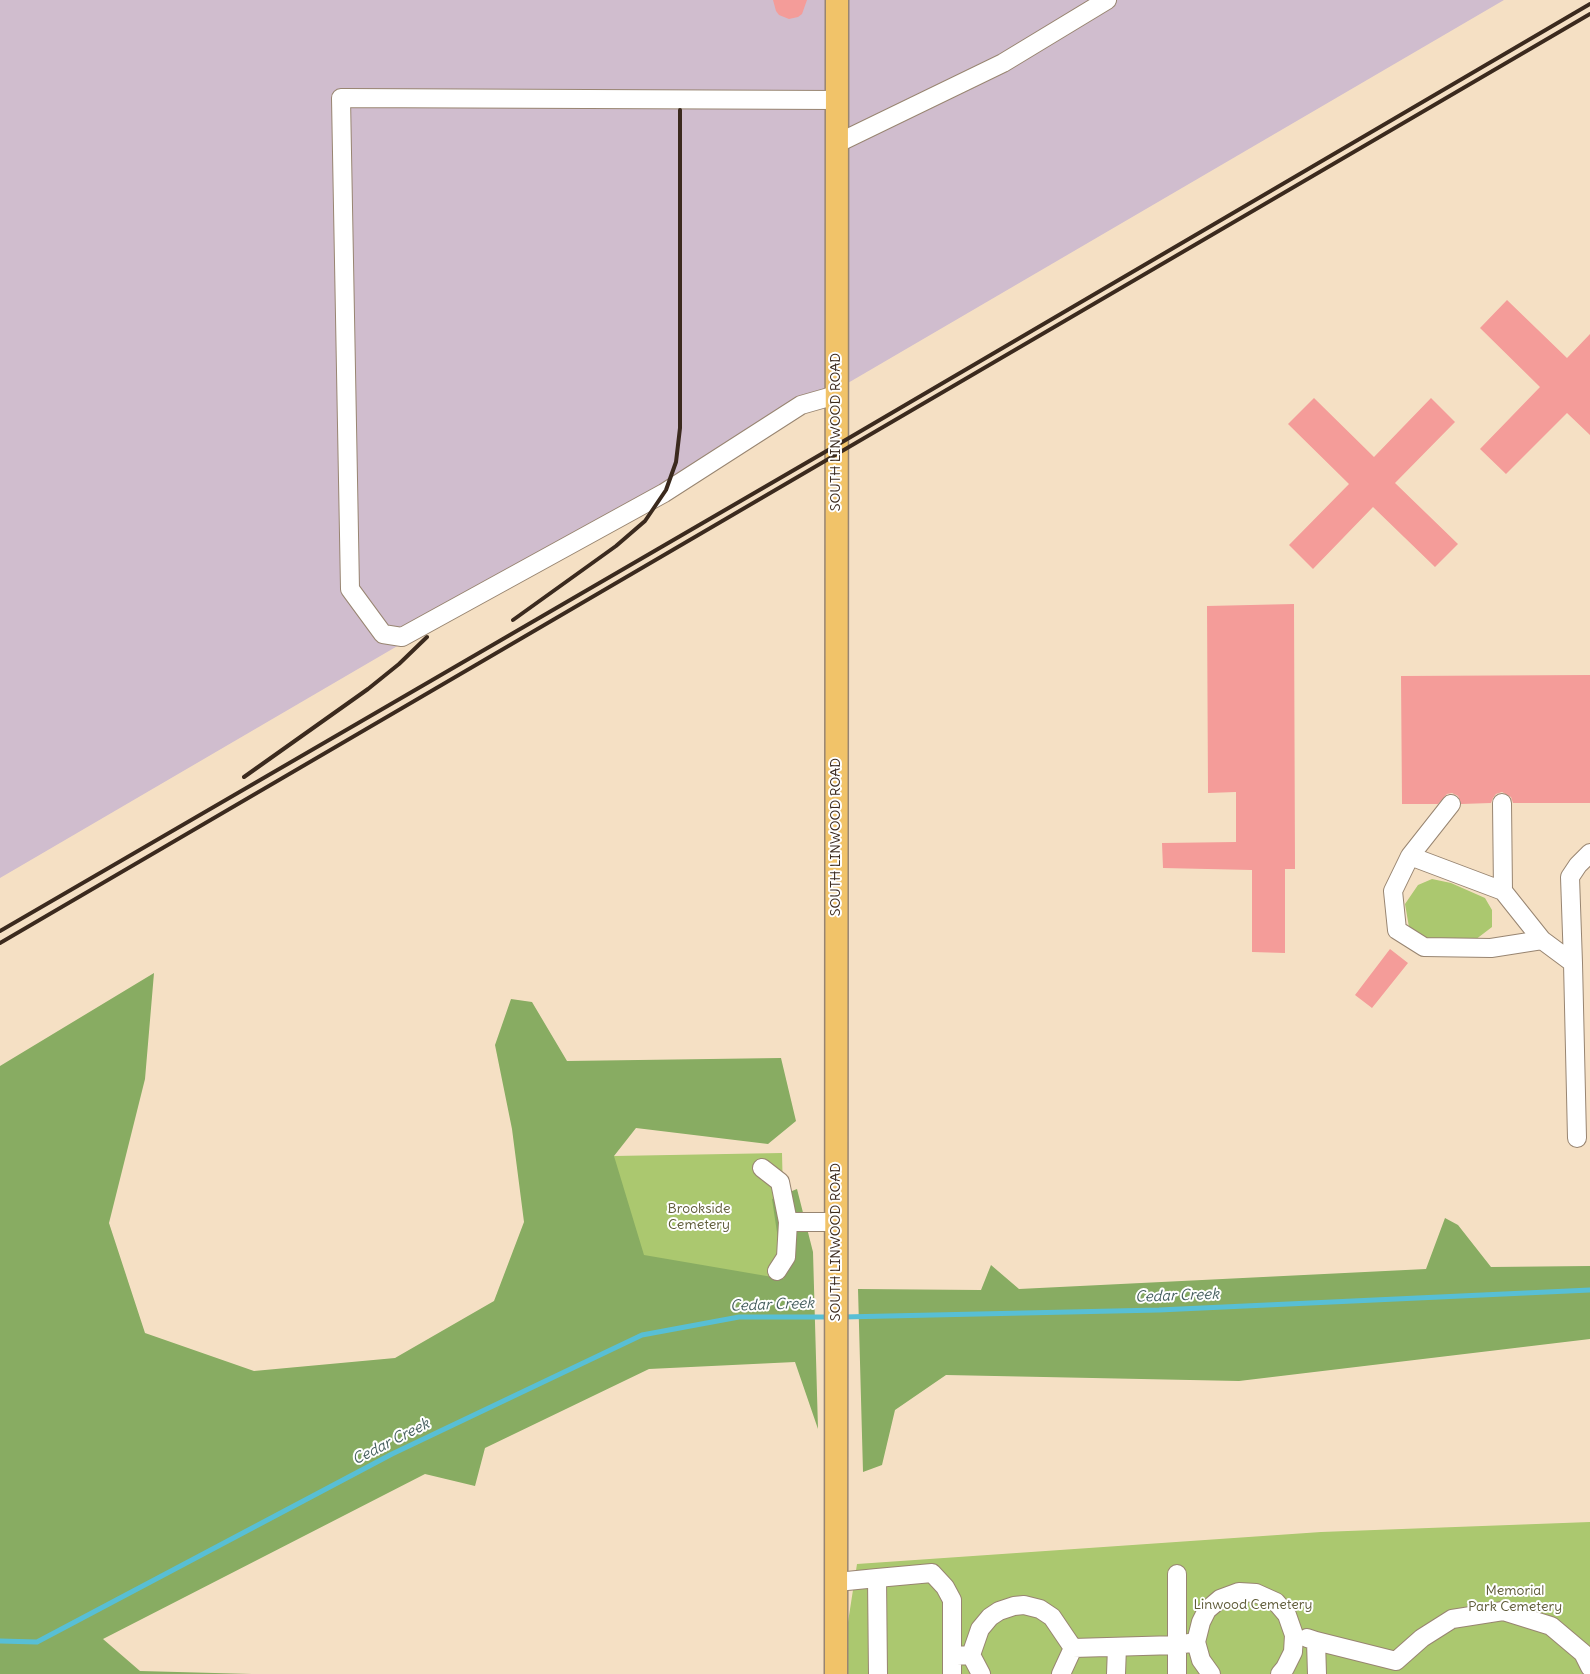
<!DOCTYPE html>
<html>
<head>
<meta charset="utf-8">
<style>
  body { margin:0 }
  canvas { display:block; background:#f5e0c4 }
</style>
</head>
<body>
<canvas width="1590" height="1674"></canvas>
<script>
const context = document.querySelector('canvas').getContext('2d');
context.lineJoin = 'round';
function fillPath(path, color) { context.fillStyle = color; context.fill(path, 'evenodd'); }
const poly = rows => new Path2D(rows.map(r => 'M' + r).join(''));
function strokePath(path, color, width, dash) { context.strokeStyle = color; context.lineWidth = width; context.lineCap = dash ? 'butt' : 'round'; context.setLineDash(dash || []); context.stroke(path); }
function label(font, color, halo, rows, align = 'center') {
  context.font = font + ' Delius,sans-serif'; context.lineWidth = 4; context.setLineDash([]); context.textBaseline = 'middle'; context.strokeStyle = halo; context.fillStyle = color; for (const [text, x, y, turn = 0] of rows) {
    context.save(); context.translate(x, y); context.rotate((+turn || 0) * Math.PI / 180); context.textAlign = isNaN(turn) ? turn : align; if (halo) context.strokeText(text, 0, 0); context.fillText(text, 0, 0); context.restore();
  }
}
fillPath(poly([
  [0,0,1504,0,0,878]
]), '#d0bdce');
fillPath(poly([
  [1432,879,1451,883,1485,898,1492,910,1492,927,1475,940,1428,940,1409,927,1405,904,1418,885],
  [782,1153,785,1279,617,1282,614,1156],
  [1590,1522,1590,1674,840,1674,857,1564,1321,1532]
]), '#abc86f');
fillPath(poly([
  [154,973,145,1079,109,1223,145,1333,254,1371,395,1358,494,1301,524,1222,512,1129,495,1045,511,999,532,1002,567,1061,781,1058,796,1121,768,1144,636,1128,614,1156,644,1255,784,1279,772,1199,797,1189,813,1252,818,1429,795,1362,649,1369,485,1448,475,1486,425,1474,103,1639,140,1671,252,1674,0,1674,0,1066],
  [1445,1218,1458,1225,1491,1267,1590,1266,1590,1339,1239,1381,946,1375,895,1410,882,1465,863,1472,858,1289,981,1290,991,1265,1019,1289,1426,1269]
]), '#88ac62');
strokePath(poly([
  [843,1317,1159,1310,1590,1290],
  [0,1641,37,1642,392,1454,642,1335,739,1317,832,1317]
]), '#58bfd5', 5);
fillPath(poly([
  [773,0,807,0,802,14,798,17,789,19,779,15,776,11],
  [1507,300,1567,358,1590,334,1590,435,1567,413,1506,474,1480,449,1540,387,1480,328],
  [1314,398,1374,457,1431,398,1455,422,1395,483,1458,544,1435,567,1373,507,1313,569,1289,545,1349,484,1288,424],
  [1294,604,1295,869,1285,869,1285,953,1252,952,1252,870,1163,868,1162,843,1236,842,1236,792,1208,793,1207,606],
  [1590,675,1590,803,1513,803,1511,797,1502,792,1496,794,1493,798,1491,803,1461,804,1458,796,1452,793,1447,794,1438,804,1402,804,1401,676],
  [1390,949,1408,963,1372,1008,1355,995]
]), '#f49c99');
const minor = poly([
  [838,143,1003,63,1107,0],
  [836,395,801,405,664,493,402,637,383,634,350,589,341,98,837,100],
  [1502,803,1503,891],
  [1410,856,1451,804],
  [1542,940,1491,948,1424,947,1397,930,1393,891,1410,856,1503,891,1542,940,1573,963,1577,1138],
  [1573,963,1570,877,1578,865,1590,853],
  [762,1168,780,1182,788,1222,786,1257,777,1271],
  [788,1222,836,1222],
  [877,1578,932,1573,945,1587,952,1600,952,1656,971,1655],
  [837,1582,877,1578,878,1674],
  [1307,1638,1316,1641,1317,1674],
  [1316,1641,1396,1661,1422,1638,1452,1619,1503,1611,1551,1626,1583,1653,1590,1667],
  [1073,1648,1177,1645,1196,1642],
  [952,1656,952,1674],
  [981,1674,971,1655,980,1629,990,1617,999,1611,1014,1606,1024,1605,1040,1609,1052,1617,1073,1648],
  [1061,1674,1073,1648],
  [1116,1674,1117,1647],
  [1177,1674,1177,1574],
  [1211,1674,1201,1660,1196,1642,1201,1622,1207,1610,1220,1599,1239,1592,1256,1593,1276,1602,1287,1615,1294,1635,1293,1652,1285,1668,1280,1674]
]);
const major = poly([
  [836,1674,837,0]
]);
strokePath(minor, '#988571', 20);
strokePath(major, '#988571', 25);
strokePath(minor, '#fff', 18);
strokePath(major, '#f1c369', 22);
strokePath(poly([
  [513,620,616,546,645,521,666,490,676,462,680,428,680,110],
  [244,777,368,689,399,664,427,637],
  [0,931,837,445,1590,4],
  [0,943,1590,14]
]), '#3b2a1e', 4);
label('14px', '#3b2a1e', '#fff', [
  ["SOUTH LINWOOD ROAD",836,432,-90],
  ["SOUTH LINWOOD ROAD",836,837,-90],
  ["SOUTH LINWOOD ROAD",836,1242,-90]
]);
label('14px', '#5d5936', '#fff', [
  ["Brookside",699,1209],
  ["Cemetery",699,1225],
  ["Memorial",1515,1591],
  ["Park Cemetery",1515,1607],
  ["Linwood Cemetery",1253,1605]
]);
label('italic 15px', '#455e5e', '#fff', [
  ["Cedar Creek",1177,1296,-2],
  ["Cedar Creek",772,1305,-2],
  ["Cedar Creek",391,1442,-27]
]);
</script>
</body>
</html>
